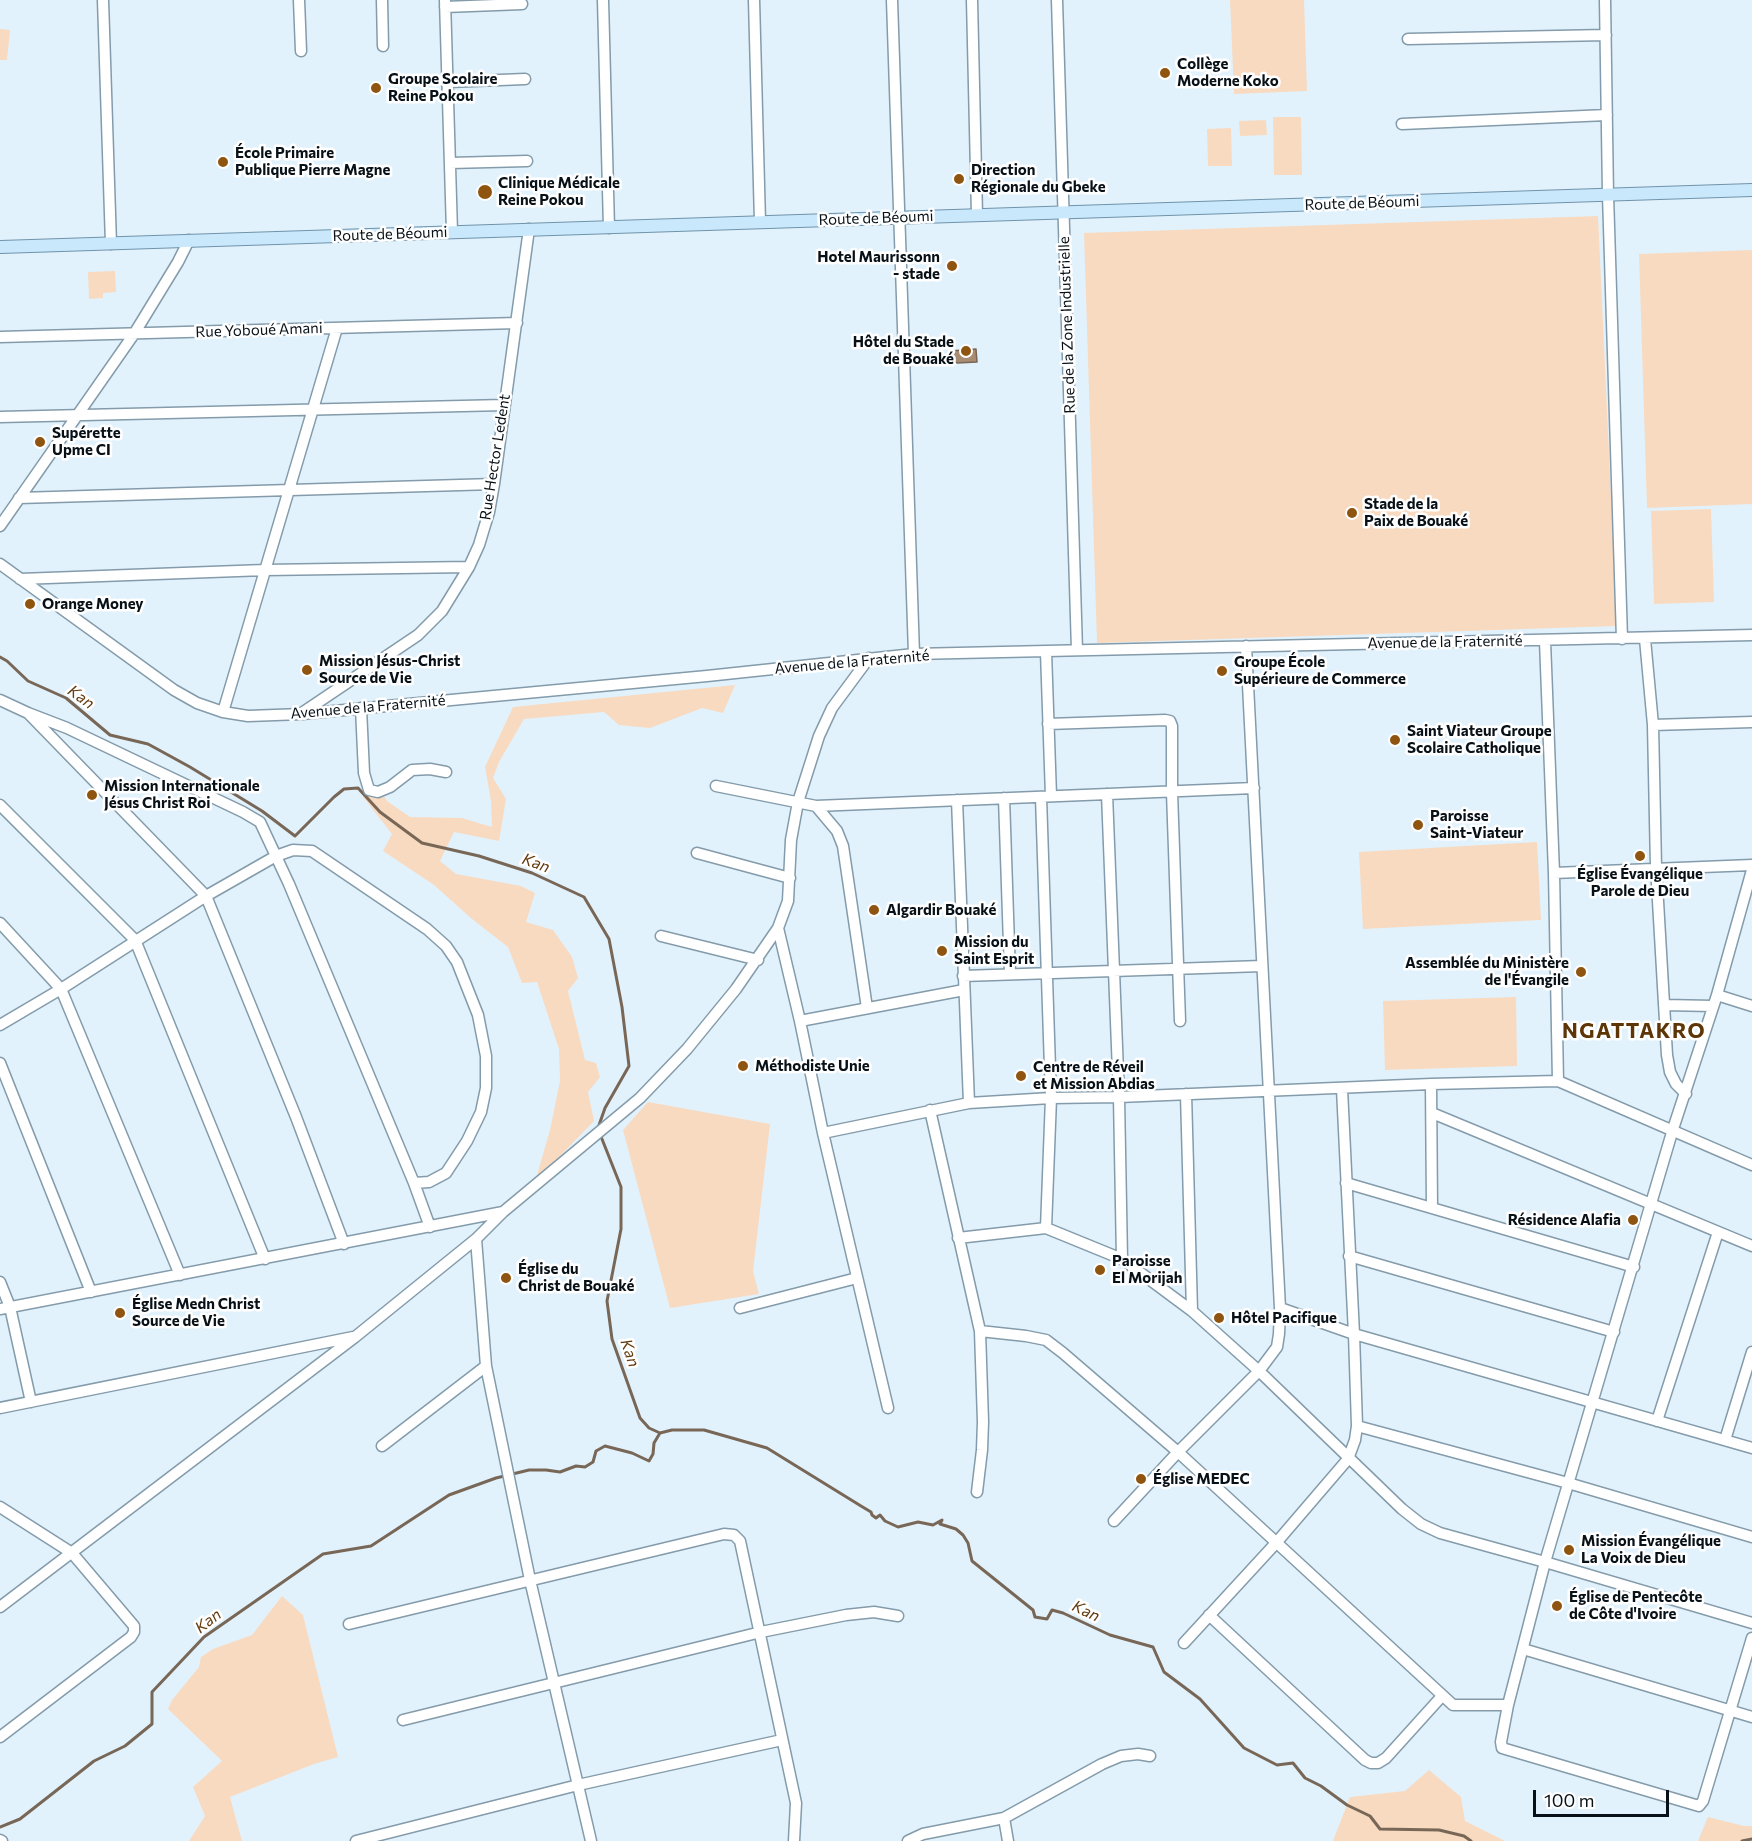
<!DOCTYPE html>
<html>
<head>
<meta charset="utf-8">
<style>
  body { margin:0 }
  #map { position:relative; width:1752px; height:1841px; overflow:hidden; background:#e2f2fc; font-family:Commissioner,sans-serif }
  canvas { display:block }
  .scale { position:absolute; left:1533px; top:1790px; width:136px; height:27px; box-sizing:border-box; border:3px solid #081117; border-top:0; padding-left:8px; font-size:18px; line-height:21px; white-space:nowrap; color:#081117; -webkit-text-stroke:4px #fff; paint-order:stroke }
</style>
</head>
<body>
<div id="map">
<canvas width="1752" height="1841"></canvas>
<div class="scale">100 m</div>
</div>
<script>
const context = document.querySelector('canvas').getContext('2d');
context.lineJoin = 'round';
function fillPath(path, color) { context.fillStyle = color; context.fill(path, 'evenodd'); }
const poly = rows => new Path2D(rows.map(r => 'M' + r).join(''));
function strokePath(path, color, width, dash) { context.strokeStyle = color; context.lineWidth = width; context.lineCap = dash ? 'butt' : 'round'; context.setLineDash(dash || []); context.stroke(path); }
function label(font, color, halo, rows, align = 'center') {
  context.font = font + ' Commissioner,sans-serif'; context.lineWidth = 5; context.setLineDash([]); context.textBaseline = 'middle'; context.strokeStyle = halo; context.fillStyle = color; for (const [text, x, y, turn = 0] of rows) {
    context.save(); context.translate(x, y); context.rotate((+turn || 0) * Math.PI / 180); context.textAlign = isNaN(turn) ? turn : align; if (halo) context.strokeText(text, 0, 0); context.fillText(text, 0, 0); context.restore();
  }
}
fillPath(poly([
  [1230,0,1304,0,1307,91,1234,94],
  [0,29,10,30,7,60,0,60],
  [1273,117,1301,117,1302,175,1274,175],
  [1266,120,1267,135,1240,136,1239,121],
  [1231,128,1232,166,1208,166,1207,129],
  [1598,216,1617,626,1097,643,1084,233],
  [1752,250,1752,504,1647,508,1639,254],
  [115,271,116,292,103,293,103,298,89,299,88,272],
  [1711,509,1714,602,1654,604,1651,511],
  [735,685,723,713,702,708,650,728,619,725,604,712,524,719,499,762,493,778,506,799,499,841,454,832,440,861,456,874,521,886,535,893,526,922,553,930,572,957,578,978,568,991,585,1060,596,1063,600,1077,588,1092,594,1121,535,1182,550,1130,560,1081,559,1049,537,982,522,983,508,947,472,919,434,885,383,851,392,834,363,797,377,785,387,801,410,817,462,818,492,827,491,801,485,767,513,707],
  [1537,842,1541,920,1363,929,1359,852],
  [1516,997,1517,1066,1385,1070,1383,1001],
  [648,1102,770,1124,753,1271,759,1294,670,1308,623,1130],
  [282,1596,303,1615,338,1757,314,1764,230,1797,242,1841,189,1841,205,1816,193,1787,222,1761,168,1709,172,1700,199,1667,201,1657,213,1649,252,1635],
  [1429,1770,1461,1797,1465,1821,1505,1841,1333,1841,1350,1797,1405,1791],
  [1708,1817,1744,1826,1752,1826,1752,1841,1698,1841]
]), '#f8dac0');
const water = poly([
  [976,349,977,362,957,363,951,359,950,351,976,349]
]);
fillPath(water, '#a88c73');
strokePath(water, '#786757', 1.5);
strokePath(poly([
  [0,657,7,661,28,681,66,698,110,735,148,744,190,767,262,811,295,836,334,797,344,789,358,788,380,812,422,843,479,856,532,873,584,897,609,939,622,1007,629,1066,605,1108,598,1128],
  [600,1134,621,1187,621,1229,607,1301,612,1339,640,1418,649,1428,660,1433],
  [0,1827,20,1819,94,1761,125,1746,152,1724,152,1692,204,1637,323,1554,371,1546,449,1495,496,1478,529,1470,546,1470,560,1472,576,1466,585,1467,593,1462,596,1451,605,1446,632,1453,649,1461,653,1454,654,1443,660,1433,672,1430,704,1430,767,1448,861,1506,871,1512,872,1515,876,1518,880,1515,885,1521,898,1527,918,1522,933,1525,942,1520,940,1524,956,1529,963,1535,968,1543,972,1561,1033,1610,1035,1617,1047,1619,1052,1610,1063,1613,1110,1635,1153,1647,1164,1672,1200,1699,1244,1748,1277,1765,1293,1763,1305,1778,1321,1786,1347,1805,1370,1816,1380,1829,1439,1830,1464,1836,1471,1841],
  [1742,1841,1752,1839]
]), '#786757', 3);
const minor = poly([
  [103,0,111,244],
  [299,0,301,51],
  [382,0,383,46],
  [445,0,452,232],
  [603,0,609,228],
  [754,0,760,222],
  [892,0,914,654],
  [972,0,977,215],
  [1057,0,1077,650],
  [1605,0,1608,195,1622,639],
  [445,7,522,4],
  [1408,39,1606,35],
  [449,82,525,79],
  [1402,124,1607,115],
  [450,163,527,161],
  [0,337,517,323],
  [0,417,504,405],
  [19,498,494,484],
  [0,526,134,334,178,262,189,240],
  [0,564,174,690,197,703,223,712,248,716,302,714,707,676,914,654,1752,635],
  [20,579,265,570,469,567],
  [1645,639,1653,725,1656,867,1667,1055,1670,1072,1676,1084,1686,1094],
  [1545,641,1554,873,1558,1081],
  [1046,652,1051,796],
  [0,700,28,713,206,896,296,1117,344,1244],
  [361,708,364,773,369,790,378,792,390,787,412,770,430,769,446,772],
  [223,712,337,328],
  [28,713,67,728,243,812,260,822,289,884,414,1183,430,1227],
  [302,713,418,635,442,611,469,567,479,545,489,512,494,484,529,229],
  [1048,724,1165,720,1170,721,1172,726,1172,792,1180,1021],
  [1653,725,1752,722],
  [716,786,816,806,1254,788],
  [1107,794,1119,1097,1122,1259],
  [1041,797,1051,1098,1046,1228],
  [1004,798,1010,974],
  [957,800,969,1103],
  [0,805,135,940,265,1259],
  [816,806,837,831,843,846,867,1008],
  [697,853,790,878],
  [1752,870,1717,995,1673,1129,1545,1562,1508,1705,1501,1742,1502,1748,1699,1806,1703,1801,1752,1638],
  [1554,873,1752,865],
  [0,923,61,989,180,1275],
  [778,928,800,1021,823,1133,888,1408],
  [661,936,758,960],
  [963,976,1262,966],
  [1717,995,1752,1006],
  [1664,1005,1713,1006],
  [800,1021,964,990],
  [0,1025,61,989,206,896,276,856,293,850,312,851,427,929,446,946,457,962,478,1015,486,1056,486,1088,481,1112,467,1141,446,1173,429,1182,414,1183],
  [0,1063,91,1292],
  [1431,1084,1432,1208],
  [1186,1094,1192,1311],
  [930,1110,980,1331,983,1422,982,1450,977,1492],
  [1432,1113,1752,1246],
  [823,1133,969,1103,1051,1098,1119,1097,1431,1084,1558,1081,1752,1165],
  [1346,1183,1634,1267],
  [958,1238,1046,1228,1122,1259,1192,1311,1259,1371,1402,1509,1421,1524,1440,1533,1545,1562,1752,1623],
  [476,1239,486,1366,530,1580,591,1841],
  [1349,1256,1614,1332],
  [0,1282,10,1307,31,1402],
  [740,1308,857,1278],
  [1280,1308,1354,1334,1752,1448],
  [0,1309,503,1212],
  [980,1331,1026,1336,1046,1340,1063,1353,1178,1452,1453,1705,1508,1705],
  [0,1408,353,1337],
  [1657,1421,1718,1232],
  [1357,1426,1568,1483,1752,1537],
  [1725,1440,1752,1352],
  [382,1446,486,1366],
  [0,1507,72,1553,134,1626,134,1632,131,1637,0,1737],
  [1114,1521,1178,1452,1259,1371,1277,1347,1279,1334,1280,1308,1246,646],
  [0,1607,355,1337,476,1239,503,1212,640,1098,687,1049,736,989,778,928,788,901,791,840,798,802,819,736,832,708,869,658],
  [1209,1615,1365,1760,1371,1763,1378,1763,1386,1758,1442,1696],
  [349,1624,724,1534,734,1535,740,1541,796,1803,794,1841],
  [1184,1643,1276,1543,1348,1459,1355,1440,1357,1426,1354,1334,1342,1089],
  [1523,1649,1752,1717],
  [403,1720,761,1632,846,1615,874,1612,898,1616],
  [1004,1818,1008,1841],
  [0,1840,2,1841],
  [356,1841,578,1785,782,1740],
  [908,1841,923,1834,1004,1818,1102,1764,1121,1756,1138,1754,1150,1756]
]);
const major = poly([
  [0,247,1752,190]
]);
strokePath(minor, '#839baa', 13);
strokePath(major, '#6f93aa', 14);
strokePath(minor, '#fff', 10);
strokePath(major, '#cae8fb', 12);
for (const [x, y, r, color] of [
  [1165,73,6,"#8e5410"],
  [376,88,6,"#8e5410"],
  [223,162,6,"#8e5410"],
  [959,179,6,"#8e5410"],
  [485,192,8,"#8e5410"],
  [952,266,6,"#8e5410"],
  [966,351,6,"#8e5410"],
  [40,442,6,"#8e5410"],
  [1352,513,6,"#8e5410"],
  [30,604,6,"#8e5410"],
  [307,670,6,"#8e5410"],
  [1222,671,6,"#8e5410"],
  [1395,740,6,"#8e5410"],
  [92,795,6,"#8e5410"],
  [1418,825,6,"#8e5410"],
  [1640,856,6,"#8e5410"],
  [874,910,6,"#8e5410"],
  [942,951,6,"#8e5410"],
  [1581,972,6,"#8e5410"],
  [743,1066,6,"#8e5410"],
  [1021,1076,6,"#8e5410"],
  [1633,1220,6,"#8e5410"],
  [1100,1270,6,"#8e5410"],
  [506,1278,6,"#8e5410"],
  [120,1313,6,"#8e5410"],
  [1219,1318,6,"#8e5410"],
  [1141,1479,6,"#8e5410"],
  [1569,1550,6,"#8e5410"],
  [1557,1606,6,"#8e5410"]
]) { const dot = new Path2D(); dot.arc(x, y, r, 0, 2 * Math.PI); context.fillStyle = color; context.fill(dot); strokePath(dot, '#fff', 2); }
label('bold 15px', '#081117', '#fff', [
  ["Collège",1177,64],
  ["Moderne Koko",1177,81],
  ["Groupe Scolaire",388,79],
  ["Reine Pokou",388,96],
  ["École Primaire",235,153],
  ["Publique Pierre Magne",235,170],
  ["Direction",971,170],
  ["Régionale du Gbeke",971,187],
  ["Clinique Médicale",498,183],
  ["Reine Pokou",498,200],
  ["Hotel Maurissonn",940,257,"right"],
  ["- stade",940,274,"right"],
  ["Hôtel du Stade",954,342,"right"],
  ["de Bouaké",954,359,"right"],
  ["Supérette",52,433],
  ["Upme CI",52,450],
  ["Stade de la",1364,504],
  ["Paix de Bouaké",1364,521],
  ["Orange Money",42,604],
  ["Mission Jésus-Christ",319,661],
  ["Source de Vie",319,678],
  ["Groupe École",1234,662],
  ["Supérieure de Commerce",1234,679],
  ["Saint Viateur Groupe",1407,731],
  ["Scolaire Catholique",1407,748],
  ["Mission Internationale",104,786],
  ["Jésus Christ Roi",104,803],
  ["Paroisse",1430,816],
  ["Saint-Viateur",1430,833],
  ["Église Évangélique",1640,874,"center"],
  ["Parole de Dieu",1640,891,"center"],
  ["Algardir Bouaké",886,910],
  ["Mission du",954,942],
  ["Saint Esprit",954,959],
  ["Assemblée du Ministère",1569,963,"right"],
  ["de l'Évangile",1569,980,"right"],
  ["Méthodiste Unie",755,1066],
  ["Centre de Réveil",1033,1067],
  ["et Mission Abdias",1033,1084],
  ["Résidence Alafia",1621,1220,"right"],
  ["Paroisse",1112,1261],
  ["El Morijah",1112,1278],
  ["Église du",518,1269],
  ["Christ de Bouaké",518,1286],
  ["Église Medn Christ",132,1304],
  ["Source de Vie",132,1321],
  ["Hôtel Pacifique",1231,1318],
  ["Église MEDEC",1153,1479],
  ["Mission Évangélique",1581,1541],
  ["La Voix de Dieu",1581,1558],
  ["Église de Pentecôte",1569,1597],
  ["de Côte d'Ivoire",1569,1614]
], 'left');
label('15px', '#081117', '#fff', [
  ["Route de Béoumi",1362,203,-2],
  ["Route de Béoumi",876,218,-2],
  ["Route de Béoumi",390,234,-2],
  ["Rue de la Zone Industrielle",1067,325,-92],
  ["Rue Yoboué Amani",259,330,-2],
  ["Rue Hector Ledent",495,457,-81],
  ["Avenue de la Fraternité",1445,642,-1],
  ["Avenue de la Fraternité",852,662,-5],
  ["Avenue de la Fraternité",368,707,-5]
]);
label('italic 16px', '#643b0f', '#fff', [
  ["Kan",81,697,36],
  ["Kan",536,863,20],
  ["Kan",630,1353,71],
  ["Kan",1086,1611,25],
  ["Kan",208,1621,-38]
]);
context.letterSpacing = '1.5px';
label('bold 21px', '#5d3506', '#fff', [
  ["NGATTAKRO",1634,1031]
]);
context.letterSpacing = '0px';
</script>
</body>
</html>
